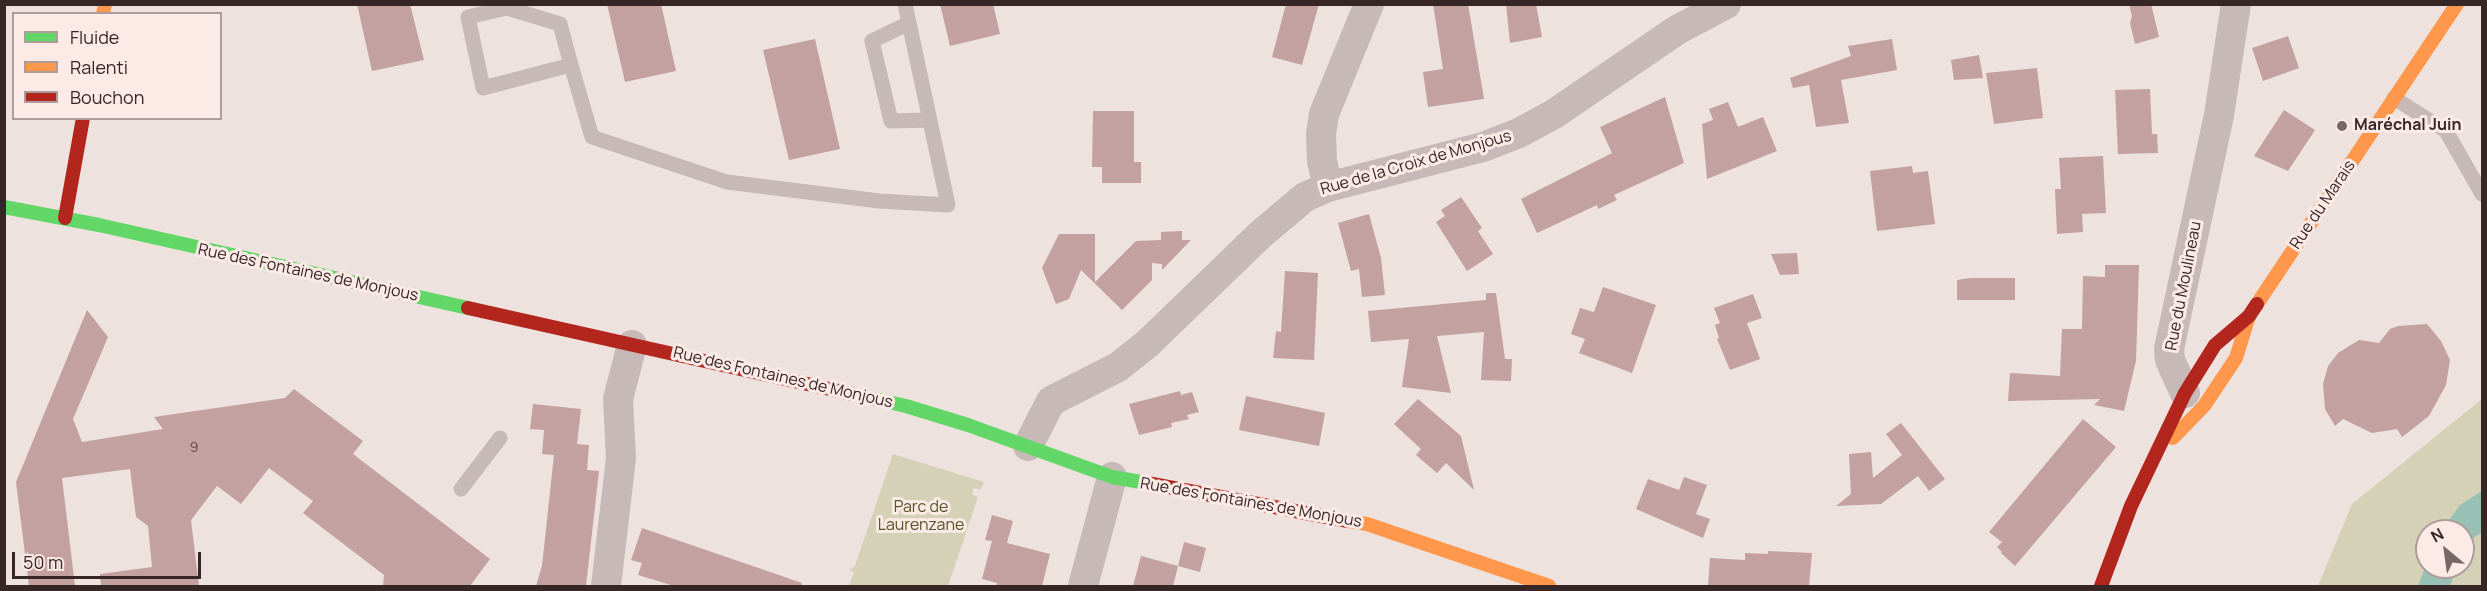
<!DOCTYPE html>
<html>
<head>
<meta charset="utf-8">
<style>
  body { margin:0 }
  #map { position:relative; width:2487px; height:591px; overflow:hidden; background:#ede2de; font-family:Manrope,sans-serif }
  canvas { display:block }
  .frame { position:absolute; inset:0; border:6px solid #372626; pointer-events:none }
  .legend { position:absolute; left:12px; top:12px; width:210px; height:108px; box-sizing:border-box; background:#fbeae5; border:2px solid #ad9c99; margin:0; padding:8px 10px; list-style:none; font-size:18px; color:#372626 }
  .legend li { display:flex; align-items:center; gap:12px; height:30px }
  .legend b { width:30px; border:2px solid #ad9c99 }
  .north { position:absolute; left:2415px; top:519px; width:60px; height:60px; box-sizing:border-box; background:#fbeae5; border:2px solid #ad9c99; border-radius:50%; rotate:331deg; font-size:16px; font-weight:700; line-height:24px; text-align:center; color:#372626 }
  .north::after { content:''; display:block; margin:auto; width:21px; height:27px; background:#776866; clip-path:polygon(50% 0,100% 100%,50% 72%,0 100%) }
  .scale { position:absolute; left:12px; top:552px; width:189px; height:27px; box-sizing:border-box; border:3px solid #372626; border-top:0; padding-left:8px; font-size:18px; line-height:21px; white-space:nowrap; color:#372626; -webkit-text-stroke:4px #fbeae5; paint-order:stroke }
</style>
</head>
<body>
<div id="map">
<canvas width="2487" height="591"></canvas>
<div class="frame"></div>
<ul class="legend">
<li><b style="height:8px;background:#63d668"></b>Fluide</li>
<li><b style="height:8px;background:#ff974d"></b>Ralenti</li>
<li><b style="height:8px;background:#b3261e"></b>Bouchon</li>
</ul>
<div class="north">N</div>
<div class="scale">50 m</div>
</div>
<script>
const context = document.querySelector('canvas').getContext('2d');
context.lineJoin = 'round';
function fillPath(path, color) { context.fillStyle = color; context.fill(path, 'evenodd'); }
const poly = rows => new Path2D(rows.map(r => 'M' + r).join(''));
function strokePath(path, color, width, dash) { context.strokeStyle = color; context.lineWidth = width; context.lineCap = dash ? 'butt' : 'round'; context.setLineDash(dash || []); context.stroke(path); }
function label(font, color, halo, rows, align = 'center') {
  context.font = font + ' Manrope,sans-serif'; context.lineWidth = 6; context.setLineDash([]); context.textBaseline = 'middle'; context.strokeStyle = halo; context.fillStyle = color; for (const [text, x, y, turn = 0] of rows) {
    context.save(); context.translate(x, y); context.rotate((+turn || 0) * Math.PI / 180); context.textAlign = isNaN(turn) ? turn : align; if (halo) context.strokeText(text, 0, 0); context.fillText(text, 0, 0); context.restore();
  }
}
fillPath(poly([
  [2482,399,2482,586,2318,586,2352,504],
  [2427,531,2463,531,2463,567,2427,567],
  [893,454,984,482,980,490,974,488,972,494,978,497,948,586,849,586,854,572,849,570,855,566]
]), '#d5d1b7');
fillPath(poly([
  [2482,491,2482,532,2467,543,2463,553,2463,531,2441,531,2460,505],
  [2427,562,2427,567,2457,567,2450,586,2418,586]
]), '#99c0b4');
fillPath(poly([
  [357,4,410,4,424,60,372,71],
  [607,4,661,4,676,71,625,82],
  [940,4,993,4,1000,34,950,46],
  [1286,4,1319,4,1302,65,1272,57],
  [1433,4,1468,4,1484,99,1428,107,1423,72,1443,69],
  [1506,4,1536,4,1542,37,1510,43],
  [2129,4,2151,4,2159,37,2135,44,2130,23,2132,16],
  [2288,36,2299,68,2263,81,2252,48],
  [815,39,840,149,789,160,763,50],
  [1892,39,1897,70,1841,80,1849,123,1816,127,1809,85,1793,88,1790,78,1851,56,1848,46],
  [1979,55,1983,78,1954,80,1951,60],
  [2037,68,2043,118,1994,124,1986,73],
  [2150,89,2152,134,2157,134,2158,153,2118,154,2115,90],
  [1665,97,1684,163,1614,195,1617,200,1598,209,1597,205,1537,233,1521,199,1612,153,1600,127],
  [1728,102,1738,127,1763,117,1777,151,1707,179,1702,124,1713,120,1709,109],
  [2284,110,2315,130,2288,171,2254,156],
  [1093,111,1134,111,1134,162,1141,162,1141,183,1102,183,1102,167,1092,167],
  [2103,156,2106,213,2082,214,2083,232,2057,234,2055,189,2061,189,2059,158],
  [1912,166,1913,173,1928,171,1935,224,1877,231,1870,171],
  [1461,197,1482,228,1478,231,1493,254,1467,271,1436,222,1445,216,1441,210],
  [1369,214,1381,258,1385,295,1362,297,1359,269,1351,271,1338,223],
  [1182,231,1182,240,1191,240,1162,270,1162,264,1152,263,1152,280,1122,310,1081,270,1069,299,1056,304,1042,268,1059,234,1095,234,1095,282,1136,241,1161,240,1161,232],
  [1797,253,1799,274,1780,275,1771,254],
  [2105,265,2139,265,2136,361,2124,411,2094,405,2100,399,2008,401,2010,373,2060,376,2062,329,2082,329,2083,276,2105,277],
  [1285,271,1318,273,1314,360,1273,358,1276,331,1281,332],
  [1970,278,2015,278,2015,300,1957,300,1957,280],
  [1603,287,1656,305,1632,373,1579,353,1585,339,1571,334,1580,308,1594,312],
  [1486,293,1496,293,1505,359,1512,359,1511,381,1481,380,1484,332,1437,336,1451,393,1402,387,1409,339,1371,342,1368,311,1486,300],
  [1753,294,1762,318,1747,323,1760,359,1730,370,1717,339,1719,338,1715,325,1720,323,1714,308],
  [87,310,108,337,73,419,82,442,163,429,154,417,285,398,294,389,363,441,353,454,490,559,470,586,383,586,384,575,303,513,313,501,269,468,241,504,217,486,191,520,199,586,101,586,100,574,152,567,148,526,136,517,130,469,62,478,75,586,29,586,16,482],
  [2427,324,2441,341,2450,360,2446,385,2429,416,2402,437,2397,429,2372,433,2343,419,2335,426,2325,409,2323,384,2328,366,2338,353,2359,340,2379,343,2390,329,2398,326],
  [1180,391,1181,395,1192,392,1199,412,1187,415,1189,419,1171,423,1172,427,1139,435,1129,404],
  [1246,396,1325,413,1319,446,1239,430],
  [1418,399,1461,436,1474,490,1446,463,1437,473,1416,455,1421,449,1394,424],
  [533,404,581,409,577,444,589,445,587,470,599,471,586,586,536,586,542,566,554,455,542,454,544,430,530,429],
  [2083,419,2116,447,2015,566,2001,553,2002,552,1997,547,2002,542,1989,532],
  [1901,423,1945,479,1929,491,1918,476,1881,504,1836,506,1851,494,1849,454,1871,452,1873,478,1902,455,1886,434],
  [1684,477,1707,485,1696,514,1710,519,1703,538,1636,509,1648,479,1679,490],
  [992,515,1013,521,1007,543,1050,554,1042,586,996,586,997,583,982,579,992,541,985,540],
  [642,528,802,583,801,586,674,586,638,575,642,563,631,560],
  [1184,542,1206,548,1200,572,1178,566],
  [1768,551,1812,553,1809,586,1708,586,1710,558,1745,560,1745,553,1768,554],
  [1141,556,1178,566,1173,586,1133,586]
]), '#c2a1a0');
strokePath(poly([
  [507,8,560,24,571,65,483,88,468,17,507,8],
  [909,23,872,41,891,121,930,120],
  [571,65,592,137,727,182,879,201,948,205,905,4],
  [2394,98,2446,131,2482,194],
  [461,489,500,438]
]), '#c6b9b7', 15);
strokePath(poly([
  [1328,187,1322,161,1321,134,1324,114,1369,4],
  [2185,393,2170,360,2169,349,2219,115,2236,4],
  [1028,446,1051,401,1118,367,1147,344,1261,234,1305,197,1328,187,1483,147,1519,133,1554,114,1677,30,1726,4],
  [606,586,621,458,618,399,632,345],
  [1083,586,1112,477]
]), '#c6b9b7', 30);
strokePath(poly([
  [4,207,99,225,468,308],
  [852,394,906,406,968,425,1112,477,1147,483]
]), '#63d668', 14);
strokePath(poly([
  [103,14,105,4],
  [2257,304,2457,4],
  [2173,438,2204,406,2236,358,2249,316],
  [1348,521,1367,524,1549,586]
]), '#ff974d', 14);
strokePath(poly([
  [65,218,83,118],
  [468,308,852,394],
  [1147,483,1348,521],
  [2101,586,2131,506,2185,393,2215,345,2249,316,2257,304]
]), '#b3261e', 14);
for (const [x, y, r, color] of [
  [2342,126,6,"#776866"]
]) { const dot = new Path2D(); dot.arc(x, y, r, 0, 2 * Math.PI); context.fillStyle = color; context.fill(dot); strokePath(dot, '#fbeae5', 2); }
label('14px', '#5a4544', null, [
  ["9",194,448]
]);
label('bold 16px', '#372626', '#fbeae5', [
  ["Maréchal Juin",2354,126]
], 'left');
label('16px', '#372626', '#fbeae5', [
  ["Rue de la Croix de Monjous",1416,163,-16],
  ["Rue du Marais",2323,205,-56],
  ["Rue des Fontaines de Monjous",308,273,12],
  ["Rue du Moulineau",2184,286,-79],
  ["Rue des Fontaines de Monjous",783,378,13],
  ["Rue des Fontaines de Monjous",1251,503,10]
]);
label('16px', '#545728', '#fbeae5', [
  ["Parc de",921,508],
  ["Laurenzane",921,526]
]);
</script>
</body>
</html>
